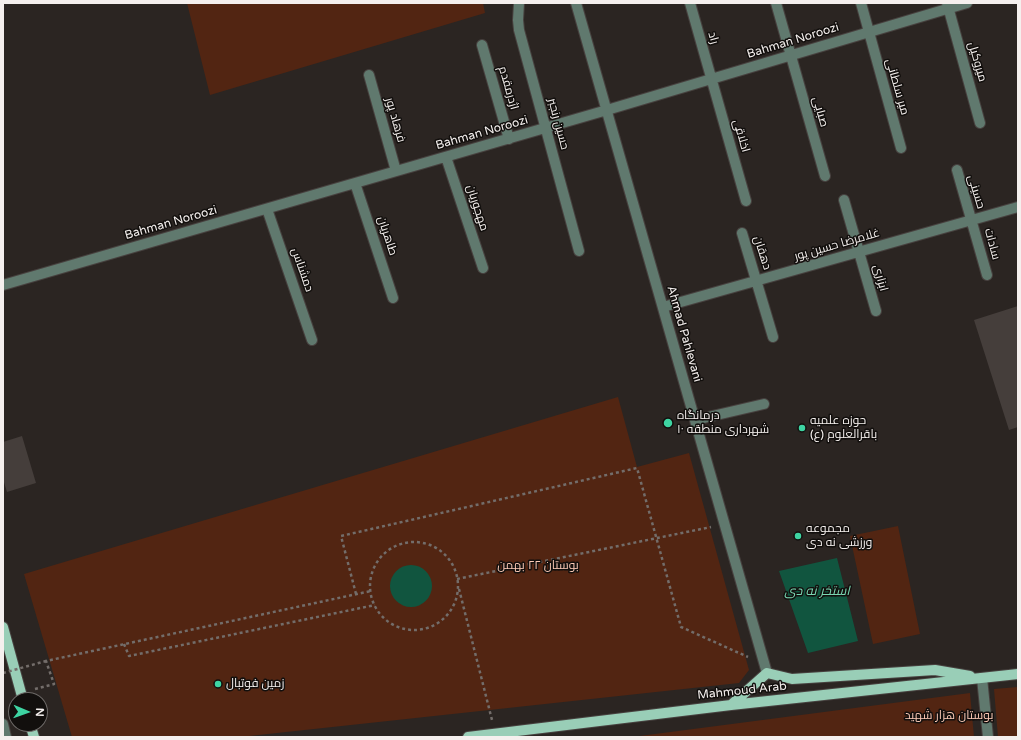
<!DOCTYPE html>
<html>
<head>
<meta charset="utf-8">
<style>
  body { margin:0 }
  #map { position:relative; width:1021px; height:740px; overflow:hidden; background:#2b2522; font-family:"Varela Round",sans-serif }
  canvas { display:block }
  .frame { position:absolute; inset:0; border:4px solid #f5f0ee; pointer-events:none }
  .north { position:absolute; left:8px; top:692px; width:40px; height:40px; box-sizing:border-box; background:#120f0d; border:1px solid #6d6967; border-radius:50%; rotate:92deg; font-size:11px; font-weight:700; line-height:16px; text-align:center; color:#f5f0ee }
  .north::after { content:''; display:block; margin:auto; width:14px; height:18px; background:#3ed4a2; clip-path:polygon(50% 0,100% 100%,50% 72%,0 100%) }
</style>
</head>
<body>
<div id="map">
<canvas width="1021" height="740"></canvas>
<div class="frame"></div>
<div class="north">N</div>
</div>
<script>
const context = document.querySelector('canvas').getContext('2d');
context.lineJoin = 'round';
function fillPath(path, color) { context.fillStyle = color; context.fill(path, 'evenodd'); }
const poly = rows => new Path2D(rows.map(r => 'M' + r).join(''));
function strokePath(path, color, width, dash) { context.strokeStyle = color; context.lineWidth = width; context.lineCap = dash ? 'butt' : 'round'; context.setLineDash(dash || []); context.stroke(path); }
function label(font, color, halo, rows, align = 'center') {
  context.font = font + ' "Varela Round",Cairo,sans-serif'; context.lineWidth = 3; context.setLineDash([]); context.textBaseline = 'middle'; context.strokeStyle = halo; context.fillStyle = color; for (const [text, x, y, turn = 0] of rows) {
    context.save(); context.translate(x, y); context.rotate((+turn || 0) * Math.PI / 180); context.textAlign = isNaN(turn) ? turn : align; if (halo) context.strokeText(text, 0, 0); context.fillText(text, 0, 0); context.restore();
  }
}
fillPath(poly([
  [187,3,483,3,485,13,210,95],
  [618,397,637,467,689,453,749,670,739,683,240,737,72,737,24,574],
  [898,526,920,634,873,644,850,536],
  [1018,687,1018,737,998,737,994,689],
  [970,693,974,737,632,737]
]), '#522512');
fillPath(poly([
  [837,558,858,641,808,653,779,571],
  '390 586a21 21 0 1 1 42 0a21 21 0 1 1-42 0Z'
]), '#11553f');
fillPath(poly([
  [1018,306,1018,427,1009,430,974,320],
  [22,436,36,483,7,492,3,479,3,442]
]), '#453e3b');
const minor = poly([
  [519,3,518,20,519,30,579,251],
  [576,3,767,673],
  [690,3,746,201],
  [776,3,825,176],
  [861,3,901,148],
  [947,3,980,123],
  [482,45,509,139],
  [369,75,396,171],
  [446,157,483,268],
  [957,170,987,275],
  [355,183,393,298],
  [844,200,876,311],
  [267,209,312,340],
  [742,233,773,337],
  [3,285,607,110,967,3],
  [663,307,1018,207],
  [695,420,764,404],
  [982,678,988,737],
  [3,724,6,737]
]);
const major = poly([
  [3,627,23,700],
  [731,705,767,673,792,679,935,670,970,676],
  [30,724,34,737],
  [468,737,731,705,1018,674]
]);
strokePath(minor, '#47413f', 12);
strokePath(major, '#47413f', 12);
strokePath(poly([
  '370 586a44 44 0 1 1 88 0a44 44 0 1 1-88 0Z',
  [457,579,711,527],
  [459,589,492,720],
  [356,594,341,536,637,468,681,627,748,657],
  [124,644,129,656,375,605],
  [35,689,54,684,46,661,371,591]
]), '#736d6a', 2.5, [3, 3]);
strokePath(minor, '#60796e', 10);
strokePath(major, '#99ceb7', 10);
strokePath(poly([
  [3,673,46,661]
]), '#736d6a', 2.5, [3, 3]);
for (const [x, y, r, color] of [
  [668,423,5,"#3ed4a2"],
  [802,428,4,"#3ed4a2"],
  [798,536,4,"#3ed4a2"],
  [218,684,4,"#3ed4a2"]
]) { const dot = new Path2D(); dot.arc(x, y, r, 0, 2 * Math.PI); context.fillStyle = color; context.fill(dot); strokePath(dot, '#120f0d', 1.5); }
label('12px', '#f5f0ee', '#120f0d', [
  ["راد",713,38,74],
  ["Bahman Noroozi",793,41,-17],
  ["میروکیل",977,62,74],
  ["میر سلطانی",897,87,74],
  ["اژدرمقدم",508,88,74],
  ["صبایی",820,112,74],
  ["فرهاد پور",395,120,74],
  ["حسین رنجبر",558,124,75],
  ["Bahman Noroozi",482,133,-16],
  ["اخلاقی",741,136,74],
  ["حسینی",976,192,73],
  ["مهجوریان",477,208,72],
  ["Bahman Noroozi",171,223,-16],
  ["طاهریان",387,236,72],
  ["سادات",992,244,75],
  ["غلامرضا حسین پور",837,245,-16],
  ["دهقان",762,253,72],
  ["دمشناس",302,270,71],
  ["ابزاری",880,278,75],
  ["Ahmad Pahlevani",684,334,74],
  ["Mahmoud Arab",742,691,-6]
]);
label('12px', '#f5f0ee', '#120f0d', [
  ["درمانگاه",677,416],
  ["شهرداری منطقه ۱۰",677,430],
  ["حوزه علمیه",810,421],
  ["باقرالعلوم (ع)",810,435],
  ["مجموعه",806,529],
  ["ورزشی نه دی",806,543],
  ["زمین فوتبال",226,684]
], 'left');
label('12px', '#fdcbb7', '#120f0d', [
  ["بوستان ۲۲ بهمن",538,566],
  ["بوستان هزار شهید",949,716]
]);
label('italic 13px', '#7ad8b3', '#120f0d', [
  ["استخر نه دی",817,592]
]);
</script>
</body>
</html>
